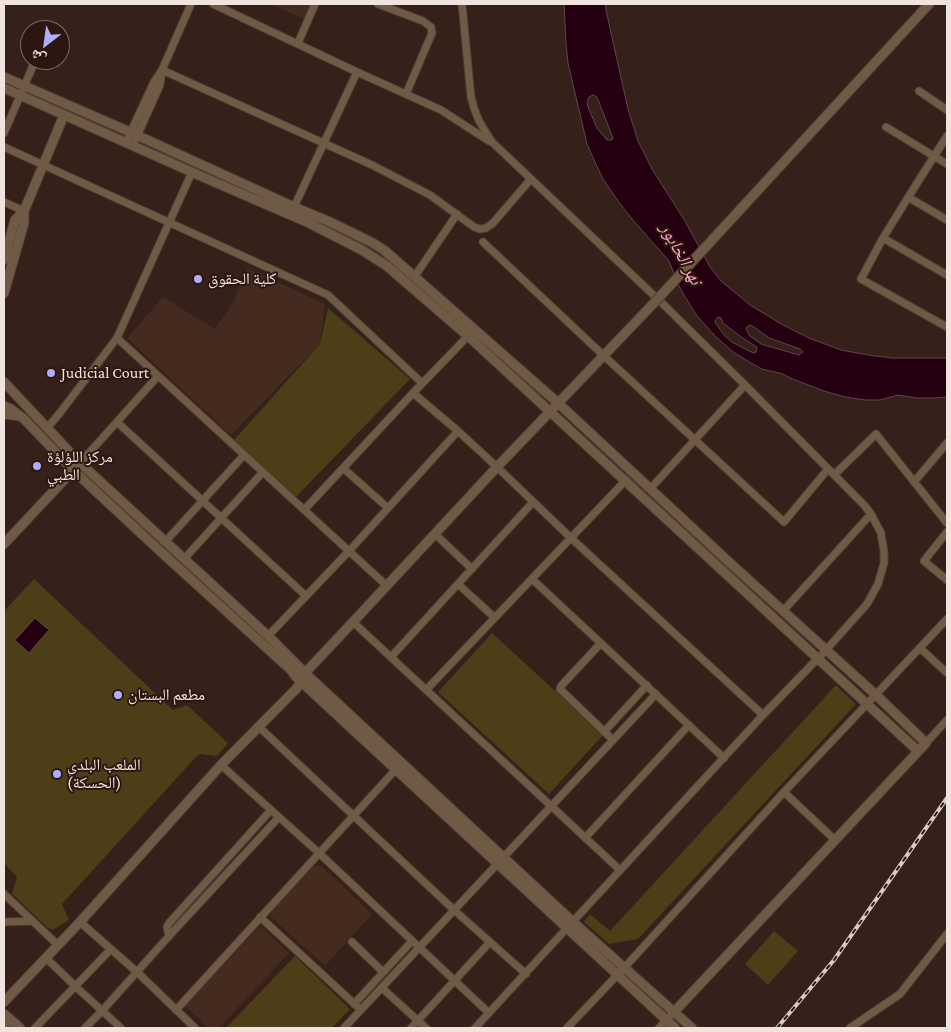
<!DOCTYPE html>
<html>
<head>
<meta charset="utf-8">
<style>
  body { margin:0 }
  #map { position:relative; width:951px; height:1032px; overflow:hidden; background:#352119; font-family:"Crimson Pro","Noto Naskh Arabic",serif }
  canvas { display:block }
  .frame { position:absolute; inset:0; border:5px solid #f1e3de; pointer-events:none }
  .north { position:absolute; left:20px; top:20px; width:50px; height:50px; box-sizing:border-box; background:#2b170f; border:1px solid #7a6962; border-radius:50%; rotate:210deg; font-size:14px; font-weight:700; line-height:20px; text-align:center; color:#f1e3de }
  .north::after { content:''; display:block; margin:auto; width:18px; height:22px; background:#b1adfa; clip-path:polygon(50% 0,100% 100%,50% 72%,0 100%) }
</style>
</head>
<body>
<div id="map">
<canvas width="951" height="1032"></canvas>
<div class="frame"></div>
<div class="north">ش</div>
</div>
<script>
const context = document.querySelector('canvas').getContext('2d');
context.lineJoin = 'round';
function fillPath(path, color) { context.fillStyle = color; context.fill(path, 'evenodd'); }
const poly = rows => new Path2D(rows.map(r => 'M' + r).join(''));
function strokePath(path, color, width, dash) { context.strokeStyle = color; context.lineWidth = width; context.lineCap = dash ? 'butt' : 'round'; context.setLineDash(dash || []); context.stroke(path); }
function label(font, color, halo, rows, align = 'center') {
  context.font = font + ' "Crimson Pro","Noto Naskh Arabic",serif'; context.lineWidth = 4; context.setLineDash([]); context.textBaseline = 'middle'; context.strokeStyle = halo; context.fillStyle = color; for (const [text, x, y, turn = 0] of rows) {
    context.save(); context.translate(x, y); context.rotate((+turn || 0) * Math.PI / 180); context.textAlign = isNaN(turn) ? turn : align; if (halo) context.strokeText(text, 0, 0); context.fillText(text, 0, 0); context.restore();
  }
}
fillPath(poly([
  [271,4,311,4,304,19],
  [247,268,325,304,320,344,231,435,127,338,163,297,215,329,234,301],
  [314,866,321,866,372,914,325,966,271,917,272,909],
  [260,926,289,953,219,1028,209,1028,185,1006]
]), '#442a1f');
fillPath(poly([
  [328,308,410,379,296,497,234,440,320,344],
  [34,579,173,710,187,705,228,743,217,756,200,754,195,758,62,904,69,920,53,930,48,928,12,894,17,877,4,863,4,611],
  [492,633,603,735,549,794,438,692],
  [836,685,856,704,638,939,609,944,584,922,590,914,610,931],
  [774,931,798,951,768,985,745,964],
  [295,956,350,1009,332,1028,226,1028]
]), '#4c3e17');
const water = poly([
  [564,4,606,4,606,10,611,33,628,109,638,141,652,169,685,221,710,267,721,281,750,305,783,325,809,338,841,350,868,355,892,358,947,358,947,397,935,398,917,398,898,395,880,400,865,400,845,397,824,391,790,378,783,374,762,369,751,363,733,352,715,336,697,316,684,295,679,286,669,261,632,219,618,201,603,179,594,160,587,144,568,63,566,43,564,4],
  [593,95,597,97,613,138,612,140,607,140,597,128,588,107,587,102,589,97,593,95],
  [718,317,721,318,723,323,741,337,757,347,756,352,754,353,749,351,732,342,725,336,716,324,715,321,718,317],
  [750,325,754,327,769,338,800,349,803,352,799,355,761,344,750,336,748,333,746,329,747,327,750,325],
  [35,618,49,630,29,653,15,640,35,618]
]);
fillPath(water, '#240010');
strokePath(water, '#62444e', 1);
const minor = poly([
  [213,4,357,72,441,110,489,141],
  [378,4,423,21,431,27,432,33,406,94],
  [462,4,471,97,474,108,479,121,492,142,665,306,745,385,864,505,871,514,881,533,884,552,884,563,878,584,867,604,826,650,763,715,475,1028],
  [298,43,315,4],
  [162,70,372,165,430,195,474,227,480,229,486,228,493,223,530,180],
  [919,91,947,110],
  [886,127,947,164],
  [4,133,32,68,34,60],
  [947,136,914,188,883,238,861,279,947,327],
  [126,142,154,82,162,70,191,4],
  [133,145,160,85,162,70],
  [4,147,328,295,422,383],
  [908,197,947,220],
  [4,202,24,211],
  [294,207,357,72],
  [883,238,947,275],
  [483,242,603,355,784,522,828,469],
  [415,276,457,214],
  [117,338,387,586],
  [413,393,458,431,497,467,571,538,763,715],
  [117,422,306,596],
  [47,428,59,414,117,338,192,172],
  [80,463,158,376],
  [343,468,388,508],
  [834,475,876,434,947,523],
  [914,482,947,443],
  [650,489,745,385],
  [304,510,413,393,468,336],
  [947,532,924,561,947,580],
  [435,534,472,569],
  [165,542,244,455],
  [184,559,263,472],
  [532,579,724,758],
  [458,584,495,618],
  [783,611,871,514],
  [353,622,620,870],
  [268,636,349,551,458,431],
  [601,643,561,686,560,689,613,740],
  [920,648,947,673],
  [391,657,533,502],
  [426,690,626,480],
  [258,726,454,910,526,974],
  [604,732,647,685],
  [926,743,947,720],
  [221,765,319,853,489,1013],
  [784,792,835,840],
  [585,838,689,725],
  [4,894,58,945],
  [260,917,361,1010],
  [4,922,32,921],
  [80,922,137,972,195,1028],
  [169,936,167,927,169,923,271,810],
  [352,942,383,972],
  [46,958,75,986,121,1028],
  [382,988,426,1028],
  [354,1004,412,941],
  [176,1010,398,767],
  [35,1028,111,949],
  [85,1028,102,1011,169,936,279,817],
  [344,1028,656,694],
  [411,1028,490,942],
  [567,1028,625,967,784,792,947,619],
  [659,1028,674,1012],
  [850,1028,900,994,947,934]
]);
const tertiary = poly([
  [4,77,130,132,294,207,330,222,371,242,384,250,558,403,730,563,876,695,926,743,674,1012],
  [4,88,196,174,307,222,362,250,387,266,468,336,918,751],
  [737,213,929,4],
  [4,260,15,220,24,211,64,115],
  [4,293,24,223,24,211],
  [4,382,80,463,268,636,305,673,573,922,692,1028],
  [4,406,11,409,24,419,73,470,160,551,291,670,296,677,675,1028],
  [4,414,20,416],
  [4,544,77,466],
  [4,1002,80,922,221,765,297,688,305,673,353,622,497,467,652,305],
  [4,1014,20,1028],
  [4,1026,6,1028]
]);
strokePath(minor, '#4f3c35', 9);
strokePath(tertiary, '#4f3c35', 11);
strokePath(minor, '#6f5a46', 7);
strokePath(tertiary, '#6f5a46', 9);
const rail = poly([
  [777,1028,834,960,947,798]
]);
strokePath(rail, '#d9cac5', 4);
strokePath(rail, '#2b170f', 2, [5.5]);
const tertiaryBridge = poly([
  [652,305,737,213]
]);
strokePath(tertiaryBridge, '#4f3c35', 11, []);
strokePath(tertiaryBridge, '#6f5a46', 9);
for (const [x, y, r, color] of [
  [198,279,5,"#b1adfa"],
  [51,373,5,"#b1adfa"],
  [37,466,5,"#b1adfa"],
  [118,695,5,"#b1adfa"],
  [57,774,5,"#b1adfa"]
]) { const dot = new Path2D(); dot.arc(x, y, r, 0, 2 * Math.PI); context.fillStyle = color; context.fill(dot); strokePath(dot, '#2b170f', 2); }
label('16px', '#f1e3de', '#2b170f', [
  ["كلية الحقوق",208,279],
  ["Judicial Court",61,373],
  ["مركز اللؤلؤة",47,457],
  ["الطبي",47,475],
  ["مطعم البستان",128,695],
  ["الملعب البلدي",67,765],
  ["(الحسكة)",67,783]
], 'left');
label('italic 18px', '#ffa0c4', '#2b170f', [
  ["نهر الخابور",681,254,61]
]);
</script>
</body>
</html>
